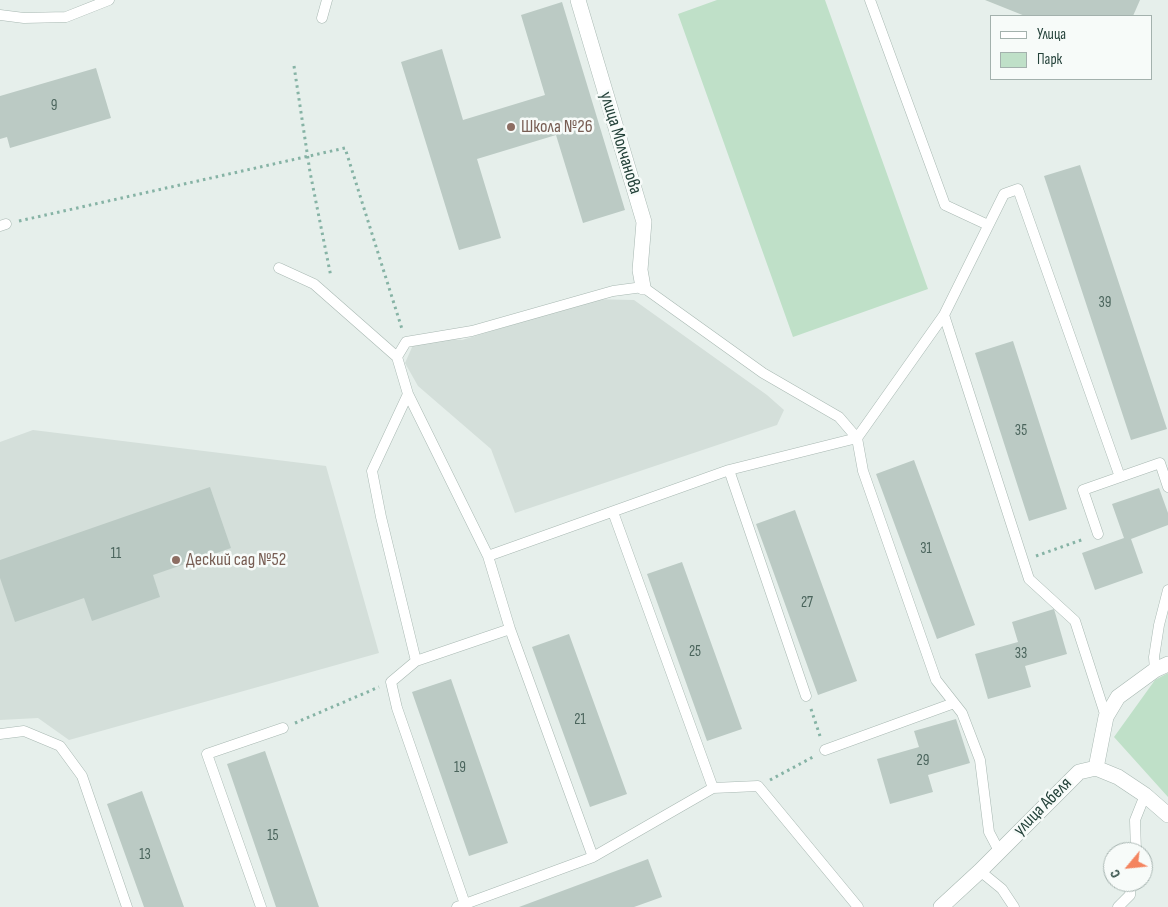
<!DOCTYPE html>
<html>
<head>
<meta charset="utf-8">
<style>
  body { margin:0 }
  #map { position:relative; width:1168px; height:907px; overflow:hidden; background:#e6efeb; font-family:"Sofia Sans Condensed",sans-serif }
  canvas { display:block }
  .legend { position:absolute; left:990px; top:15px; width:162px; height:65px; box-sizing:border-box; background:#f7fbf9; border:1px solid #a3b1ad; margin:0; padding:6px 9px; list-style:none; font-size:15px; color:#24423a }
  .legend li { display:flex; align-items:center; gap:10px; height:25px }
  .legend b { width:25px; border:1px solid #a3b1ad }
  .north { position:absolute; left:1103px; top:842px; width:50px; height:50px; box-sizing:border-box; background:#f7fbf9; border:1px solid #a3b1ad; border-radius:50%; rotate:242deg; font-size:14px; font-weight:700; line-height:20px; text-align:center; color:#24423a }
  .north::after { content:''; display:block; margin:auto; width:18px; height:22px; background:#f4845f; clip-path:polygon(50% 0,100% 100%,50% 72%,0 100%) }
</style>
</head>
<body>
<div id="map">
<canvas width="1168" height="907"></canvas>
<ul class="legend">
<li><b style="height:6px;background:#fff"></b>Улица</li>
<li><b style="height:14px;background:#bfe0c8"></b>Парк</li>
</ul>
<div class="north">С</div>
</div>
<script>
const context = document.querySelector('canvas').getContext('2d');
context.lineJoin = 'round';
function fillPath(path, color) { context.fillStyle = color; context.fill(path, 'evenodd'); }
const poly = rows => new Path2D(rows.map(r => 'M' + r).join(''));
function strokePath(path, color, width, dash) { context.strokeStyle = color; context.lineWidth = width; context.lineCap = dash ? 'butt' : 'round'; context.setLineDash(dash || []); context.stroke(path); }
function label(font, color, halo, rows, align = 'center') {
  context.font = font + ' "Sofia Sans Condensed",sans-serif'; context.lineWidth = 5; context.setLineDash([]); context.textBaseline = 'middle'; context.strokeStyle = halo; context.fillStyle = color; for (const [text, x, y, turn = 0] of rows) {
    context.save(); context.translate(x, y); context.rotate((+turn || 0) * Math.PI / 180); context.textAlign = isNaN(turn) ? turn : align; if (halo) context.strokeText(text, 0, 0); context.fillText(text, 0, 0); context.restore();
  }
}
fillPath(poly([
  [589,299,634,300,767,395,784,410,777,425,515,513,491,449,418,386,405,363,417,336,462,340,525,321],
  [33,430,326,466,379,653,69,740,38,718,0,720,0,442]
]), '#d4dfda');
fillPath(poly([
  [717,0,825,0,928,289,793,337,678,14],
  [1168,673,1168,797,1114,737,1155,680]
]), '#bfe0c8');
fillPath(poly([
  [985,0,1140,0,1133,16,1025,16],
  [562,2,625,210,583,223,556,135,477,159,501,238,459,250,401,62,442,49,463,120,545,95,521,15],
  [96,68,111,118,10,148,7,137,0,139,0,96],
  [1080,165,1167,429,1131,440,1044,176],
  [1013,341,1067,509,1029,521,975,353],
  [914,460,975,625,937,639,876,474],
  [210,487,231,548,153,575,160,597,92,621,84,598,15,622,0,578,0,560],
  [1159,488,1168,513,1168,525,1131,539,1143,573,1095,590,1082,553,1124,538,1112,504],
  [795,510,857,681,818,695,756,524],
  [682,562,742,729,707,741,647,574],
  [1054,609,1067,654,1025,666,1031,687,988,699,975,654,1018,642,1012,622],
  [569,634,627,794,590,807,532,647],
  [451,679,508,843,469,856,412,692],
  [956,719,970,763,928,775,933,792,890,804,877,759,919,747,914,731],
  [265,751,319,907,276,907,227,764],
  [142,791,184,907,144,907,107,804],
  [648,859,662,897,634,907,519,907]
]), '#bbcac4');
const service = poly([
  [870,0,945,205,988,225],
  [0,15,24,18,66,17,109,0],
  [322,18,327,0],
  [0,226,6,224],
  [279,268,314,284,397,357],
  [944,315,1029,579,1075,621,1106,717],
  [408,394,372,471,381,517,416,661,510,629],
  [729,470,806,696],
  [613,512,713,788],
  [1098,534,1083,490,1120,477],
  [488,556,408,394,397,357,406,342,472,331,613,291,643,287,763,373,839,417,857,438,863,471,936,680,962,713,980,760,989,832,999,851],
  [416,661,391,682,397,708,465,904],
  [1155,670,1154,657,1159,625,1168,590],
  [0,734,24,731,60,746,82,776,127,907],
  [825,750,954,703],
  [1136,852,1135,820,1145,795],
  [593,857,713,788,758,786,858,907],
  [980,871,1002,889,1014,907],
  [261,907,207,754,283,728],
  [457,907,593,857,510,629,488,556,729,470,857,438,944,315,1004,194,1018,189,1120,477,1160,463,1168,487],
  [1118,907,1130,895,1131,882]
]);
const minor = poly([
  [578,0,644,222,640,270,643,287],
  [1096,768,1106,717,1118,697,1155,670,1168,664],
  [1096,768,1118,777,1145,795,1168,815],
  [941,907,980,871,1079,772,1096,768]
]);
strokePath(service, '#a8b8b2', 11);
strokePath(minor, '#a8b8b2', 16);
strokePath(poly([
  [294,66,310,172,331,277],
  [19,221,345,148,402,329],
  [1036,556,1084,539],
  [811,709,820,736],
  [295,723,379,687],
  [770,780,813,757]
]), '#86b3a5', 3, [2.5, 4]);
strokePath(service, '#fff', 10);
strokePath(minor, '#fff', 15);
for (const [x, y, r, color] of [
  [511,127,5,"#8d6e63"],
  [176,560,5,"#8d6e63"]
]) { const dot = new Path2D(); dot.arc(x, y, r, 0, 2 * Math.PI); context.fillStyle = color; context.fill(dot); strokePath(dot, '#f7fbf9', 2); }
label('15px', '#4a645c', null, [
  ["9",54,106],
  ["39",1105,303],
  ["35",1021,431],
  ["31",926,549],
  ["11",116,554],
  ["27",807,603],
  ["25",695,652],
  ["33",1021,654],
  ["21",580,720],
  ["29",923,761],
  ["19",460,768],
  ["15",273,836],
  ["13",145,855]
]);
label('18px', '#785e54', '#f7fbf9', [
  ["Школа №26",521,127],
  ["Деский сад №52",186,560]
], 'left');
label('18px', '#24423a', '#f7fbf9', [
  ["улица Молчанова",620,143,73],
  ["улица Абеля",1043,807,-45]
]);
</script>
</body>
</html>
